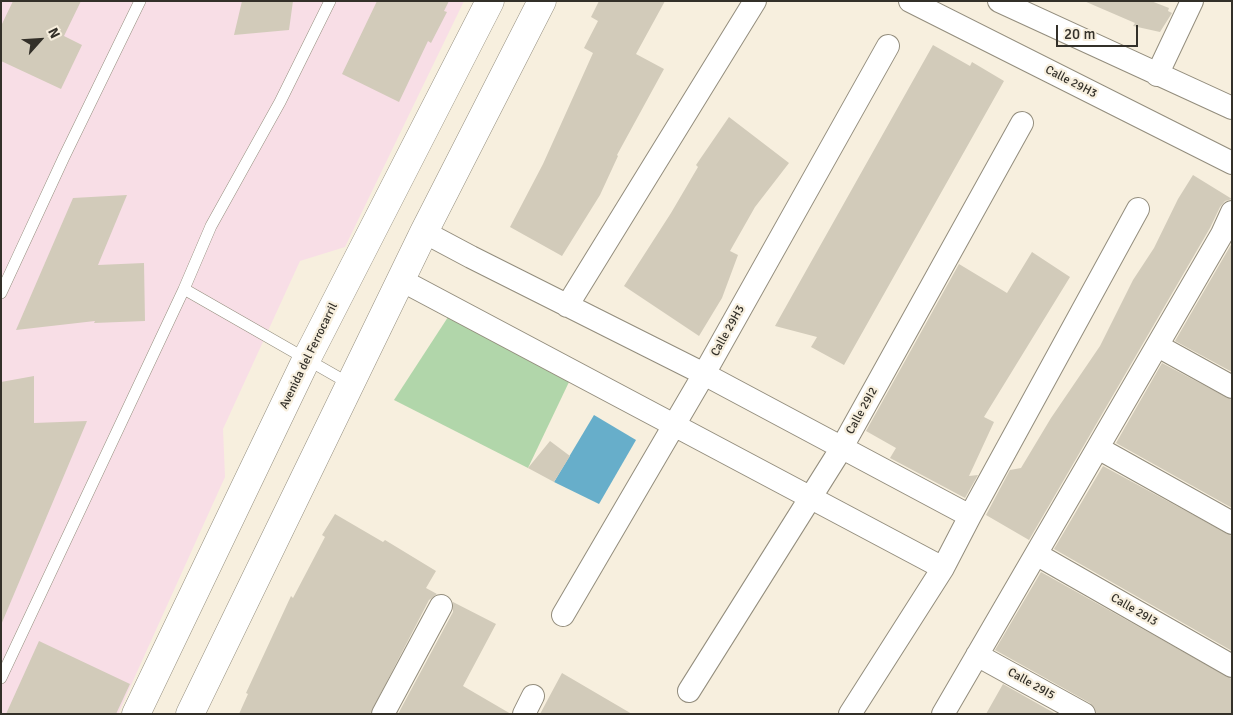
<!DOCTYPE html>
<html>
<head>
<meta charset="utf-8">
<style>
  body { margin:0 }
  #map { position:relative; width:1233px; height:715px; overflow:hidden; background:#f7efde; font-family:Signika,sans-serif }
  canvas { display:block }
  .frame { position:absolute; inset:0; border:2px solid #333029; pointer-events:none }
  .north { position:absolute; left:15px; top:15px; width:50px; height:50px; -webkit-text-stroke:4px #f7efde; paint-order:stroke; rotate:64deg; font-size:14px; font-weight:700; line-height:20px; text-align:center; color:#333029 }
  .north::after { content:''; display:block; margin:auto; width:18px; height:22px; background:#333029; clip-path:polygon(50% 0,100% 100%,50% 72%,0 100%) }
  .scale { position:absolute; left:1056px; top:25px; width:82px; height:22px; box-sizing:border-box; border:2px solid #333029; border-top:0; padding-left:6px; font-size:15px; line-height:18px; white-space:nowrap; color:#333029; -webkit-text-stroke:4px #f7efde; paint-order:stroke }
</style>
</head>
<body>
<div id="map">
<canvas width="1233" height="715"></canvas>
<div class="frame"></div>
<div class="north">N</div>
<div class="scale">20 m</div>
</div>
<script>
const context = document.querySelector('canvas').getContext('2d');
context.lineJoin = 'round';
function fillPath(path, color) { context.fillStyle = color; context.fill(path, 'evenodd'); }
const poly = rows => new Path2D(rows.map(r => 'M' + r).join(''));
function strokePath(path, color, width, dash) { context.strokeStyle = color; context.lineWidth = width; context.lineCap = dash ? 'butt' : 'round'; context.setLineDash(dash || []); context.stroke(path); }
function label(font, color, halo, rows, align = 'center') {
  context.font = font + ' Signika,sans-serif'; context.lineWidth = 4.5; context.setLineDash([]); context.textBaseline = 'middle'; context.strokeStyle = halo; context.fillStyle = color; for (const [text, x, y, turn = 0] of rows) {
    context.save(); context.translate(x, y); context.rotate((+turn || 0) * Math.PI / 180); context.textAlign = isNaN(turn) ? turn : align; if (halo) context.strokeText(text, 0, 0); context.fillText(text, 0, 0); context.restore();
  }
}
fillPath(poly([
  [1,1,464,1,345,247,300,261,223,429,225,477,118,714,1,714]
]), '#f8dee6');
fillPath(poly([
  [450,314,569,382,528,468,394,400]
]), '#b1d6aa');
fillPath(poly([
  [594,415,636,440,599,504,554,482]
]), '#67aeca');
fillPath(poly([
  [13,1,81,1,64,36,82,45,61,89,1,61,1,26],
  [242,1,293,1,289,30,234,35],
  [377,1,449,1,444,11,447,12,431,43,428,41,399,102,342,74],
  [599,1,665,1,636,54,664,69,617,155,618,156,600,195,562,256,510,227,543,164,593,53,584,48,598,21,591,17],
  [1084,1,1151,1,1169,8,1168,11,1172,13,1160,32,1133,26,1135,23],
  [933,45,970,66,972,62,1004,81,844,365,811,347,817,337,775,326],
  [729,117,789,163,755,207,730,251,738,255,722,298,699,336,624,286,671,213,698,167,696,165],
  [1193,175,1232,199,1225,201,1220,207,1210,228,1029,540,986,515,1010,470,1021,468,1051,418,1100,346,1133,280,1154,248,1178,199],
  [127,195,98,265,144,263,145,321,94,323,95,321,16,330,73,198],
  [1232,243,1232,372,1175,341],
  [1032,252,1070,277,984,417,994,422,969,476,978,475,965,498,890,458,896,448,866,431,959,264,1007,293],
  [1162,363,1232,400,1232,508,1116,443],
  [34,376,34,423,87,421,1,625,1,382],
  [550,441,570,456,554,482,528,468],
  [1103,466,1232,536,1232,651,1054,549],
  [335,514,383,542,385,540,436,571,426,588,437,594,429,600,370,714,239,714,248,694,246,693,291,596,293,598,325,537,322,535],
  [1041,572,1232,679,1232,714,1097,714,1090,703,995,650],
  [453,602,496,624,463,686,511,714,398,714,453,612],
  [39,641,130,684,116,714,6,714],
  [562,673,632,714,540,714],
  [1003,684,1056,714,986,714]
]), '#d2cbba');
const service = poly([
  [330,1,280,102,211,226,184,289,350,384],
  [1,293,64,157,140,1],
  [1,678,184,289]
]);
const minor = poly([
  [910,1,1232,163],
  [999,1,1232,108],
  [1157,75,1192,1],
  [424,232,471,257,704,374,970,516],
  [401,280,943,568],
  [567,306,755,1],
  [1158,346,1232,387],
  [1098,448,1232,523],
  [1036,554,1232,666],
  [563,615,704,374,888,46],
  [977,655,1084,714],
  [689,691,841,449,1022,123],
  [383,714,441,606],
  [524,714,533,696],
  [850,714,943,568,970,516,1138,209],
  [943,714,1222,234,1232,212]
]);
const primary = poly([
  [136,714,306,360,490,1],
  [190,714,424,232,542,1]
]);
strokePath(service, '#938d7d', 12);
strokePath(minor, '#938d7d', 24);
strokePath(primary, '#938d7d', 29);
strokePath(service, '#fff', 11);
strokePath(minor, '#fff', 22);
strokePath(primary, '#fff', 28);
label('12px', '#333029', '#f7efde', [
  ["Calle 29H3",1071,82,27],
  ["Calle 29H3",728,331,-61],
  ["Avenida del Ferrocarril",309,356,-64],
  ["Calle 29I2",862,411,-61],
  ["Calle 29I3",1134,610,30],
  ["Calle 29I5",1031,684,29]
]);
</script>
</body>
</html>
